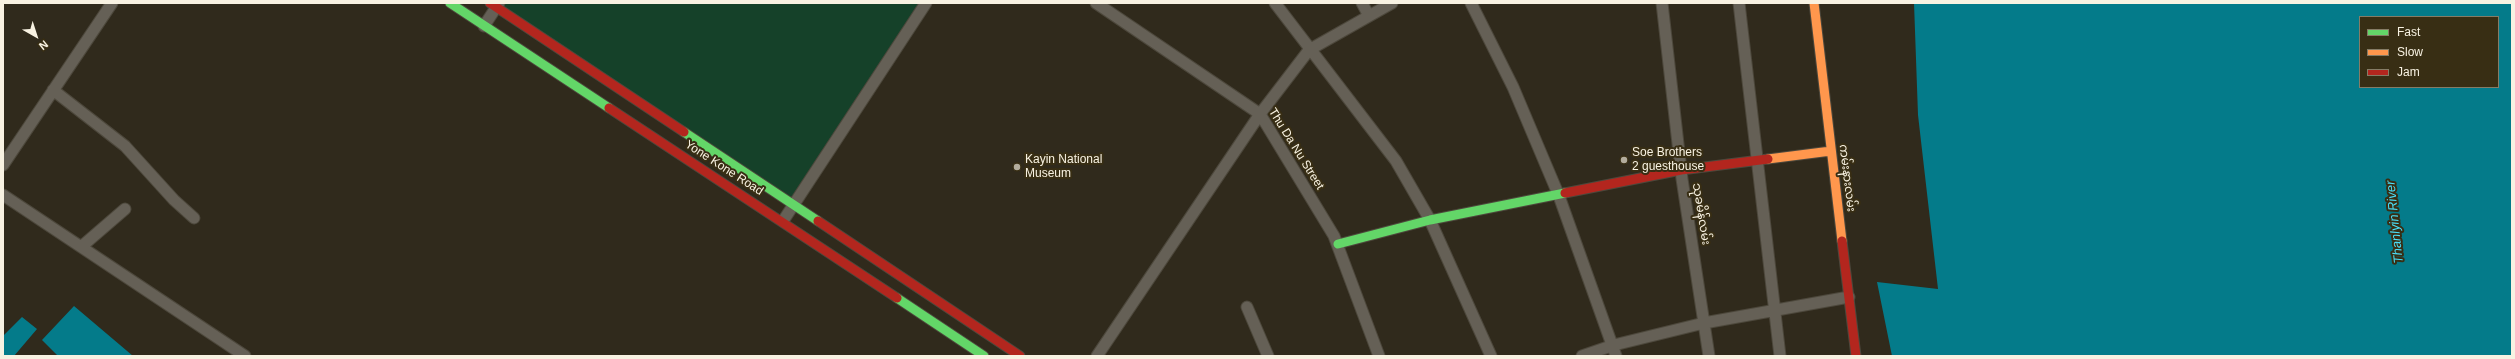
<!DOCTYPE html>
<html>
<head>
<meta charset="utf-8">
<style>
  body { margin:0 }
  #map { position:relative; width:2515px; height:359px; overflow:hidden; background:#302a1c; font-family:Helvetica,sans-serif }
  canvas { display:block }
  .frame { position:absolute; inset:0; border:4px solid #f8f2e2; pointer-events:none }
  .legend { position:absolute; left:2359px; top:16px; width:140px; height:72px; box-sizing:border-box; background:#382e14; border:1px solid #857c66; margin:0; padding:5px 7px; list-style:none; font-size:12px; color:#f8f2e2 }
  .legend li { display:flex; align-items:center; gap:8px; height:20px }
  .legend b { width:20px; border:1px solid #857c66 }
  .north { position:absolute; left:16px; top:16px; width:40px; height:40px; -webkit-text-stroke:3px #382e14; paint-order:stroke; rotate:141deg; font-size:11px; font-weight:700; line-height:16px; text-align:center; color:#f8f2e2 }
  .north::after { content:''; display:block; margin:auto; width:14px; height:18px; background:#f8f2e2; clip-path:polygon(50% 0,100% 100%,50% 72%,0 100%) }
</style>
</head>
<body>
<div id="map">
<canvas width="2515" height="359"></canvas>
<div class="frame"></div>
<ul class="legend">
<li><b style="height:5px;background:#63d668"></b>Fast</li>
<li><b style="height:5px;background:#ff974d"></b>Slow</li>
<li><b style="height:5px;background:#b3261e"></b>Jam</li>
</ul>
<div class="north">N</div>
</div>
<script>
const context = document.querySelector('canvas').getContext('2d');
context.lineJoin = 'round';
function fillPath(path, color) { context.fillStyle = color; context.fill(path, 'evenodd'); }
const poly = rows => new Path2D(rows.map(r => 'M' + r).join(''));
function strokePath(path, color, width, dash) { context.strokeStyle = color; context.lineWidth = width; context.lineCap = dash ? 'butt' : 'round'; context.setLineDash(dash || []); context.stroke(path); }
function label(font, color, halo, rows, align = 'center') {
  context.font = font + ' Helvetica,"Noto Sans Myanmar",sans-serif'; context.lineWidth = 4; context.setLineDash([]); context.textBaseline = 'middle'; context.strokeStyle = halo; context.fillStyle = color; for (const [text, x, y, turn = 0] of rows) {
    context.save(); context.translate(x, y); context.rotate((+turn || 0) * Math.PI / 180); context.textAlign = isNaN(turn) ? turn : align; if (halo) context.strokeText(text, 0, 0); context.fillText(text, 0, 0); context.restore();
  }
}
fillPath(poly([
  [499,3,926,3,794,205]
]), '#154129');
fillPath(poly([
  [1914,3,2512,3,2512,356,1892,356,1877,282,1938,289,1918,115],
  [2360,17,2498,17,2498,87,2360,87],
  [74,306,133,356,58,356,42,340],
  [22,317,37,329,14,356,3,356,3,336]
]), '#047b8a');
const street = poly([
  [1096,3,1260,114,1334,236,1379,356],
  [1275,3,1396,161,1430,220,1491,356],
  [1362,3,1369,16],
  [1471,3,1513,87,1559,196,1616,356],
  [1662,3,1682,179,1709,356],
  [1739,3,1780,356],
  [484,26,499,3],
  [53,90,125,146,174,200,194,218],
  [3,165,112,3],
  [3,195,245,356],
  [783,221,926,3],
  [81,247,125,209],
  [1247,307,1268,356],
  [1097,356,1260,114,1309,50,1392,3],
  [1582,356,1614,345,1704,323,1849,297]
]);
const fast = poly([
  [450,3,609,108],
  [684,132,818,221],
  [1338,244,1430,220,1565,193],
  [897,298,984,356]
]);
const slow = poly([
  [1814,3,1842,241],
  [1768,159,1831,151]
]);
const jam = poly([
  [490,3,684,132],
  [609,108,897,298],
  [1565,193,1681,170,1768,159],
  [818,221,1020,356],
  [1842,241,1856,356]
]);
strokePath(street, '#4d483c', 13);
strokePath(fast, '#4d483c', 11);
strokePath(slow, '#4d483c', 11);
strokePath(jam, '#4d483c', 11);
strokePath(street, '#656056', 11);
strokePath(fast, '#63d668', 9);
strokePath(slow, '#ff974d', 9);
strokePath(jam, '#b3261e', 9);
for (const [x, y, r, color] of [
  [1624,160,4,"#b2ac9d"],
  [1017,167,4,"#b2ac9d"]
]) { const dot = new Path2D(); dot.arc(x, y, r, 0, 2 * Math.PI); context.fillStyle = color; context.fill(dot); strokePath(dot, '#382e14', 1.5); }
label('12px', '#f8f2e2', '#382e14', [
  ["Thu Da Nu Street",1296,149,58],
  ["Yone Kone Road",724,168,33],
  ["ကမ်းနားလမ်း",1847,178,83],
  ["သုခမိန်လမ်း",1701,214,81]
]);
label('12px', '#f8f2e2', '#382e14', [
  ["Soe Brothers",1632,153],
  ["2 guesthouse",1632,167],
  ["Kayin National",1025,160],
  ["Museum",1025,174]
], 'left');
label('italic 13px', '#4ae0fa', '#382e14', [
  ["Thanlyin River",2395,222,-96]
]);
</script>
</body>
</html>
